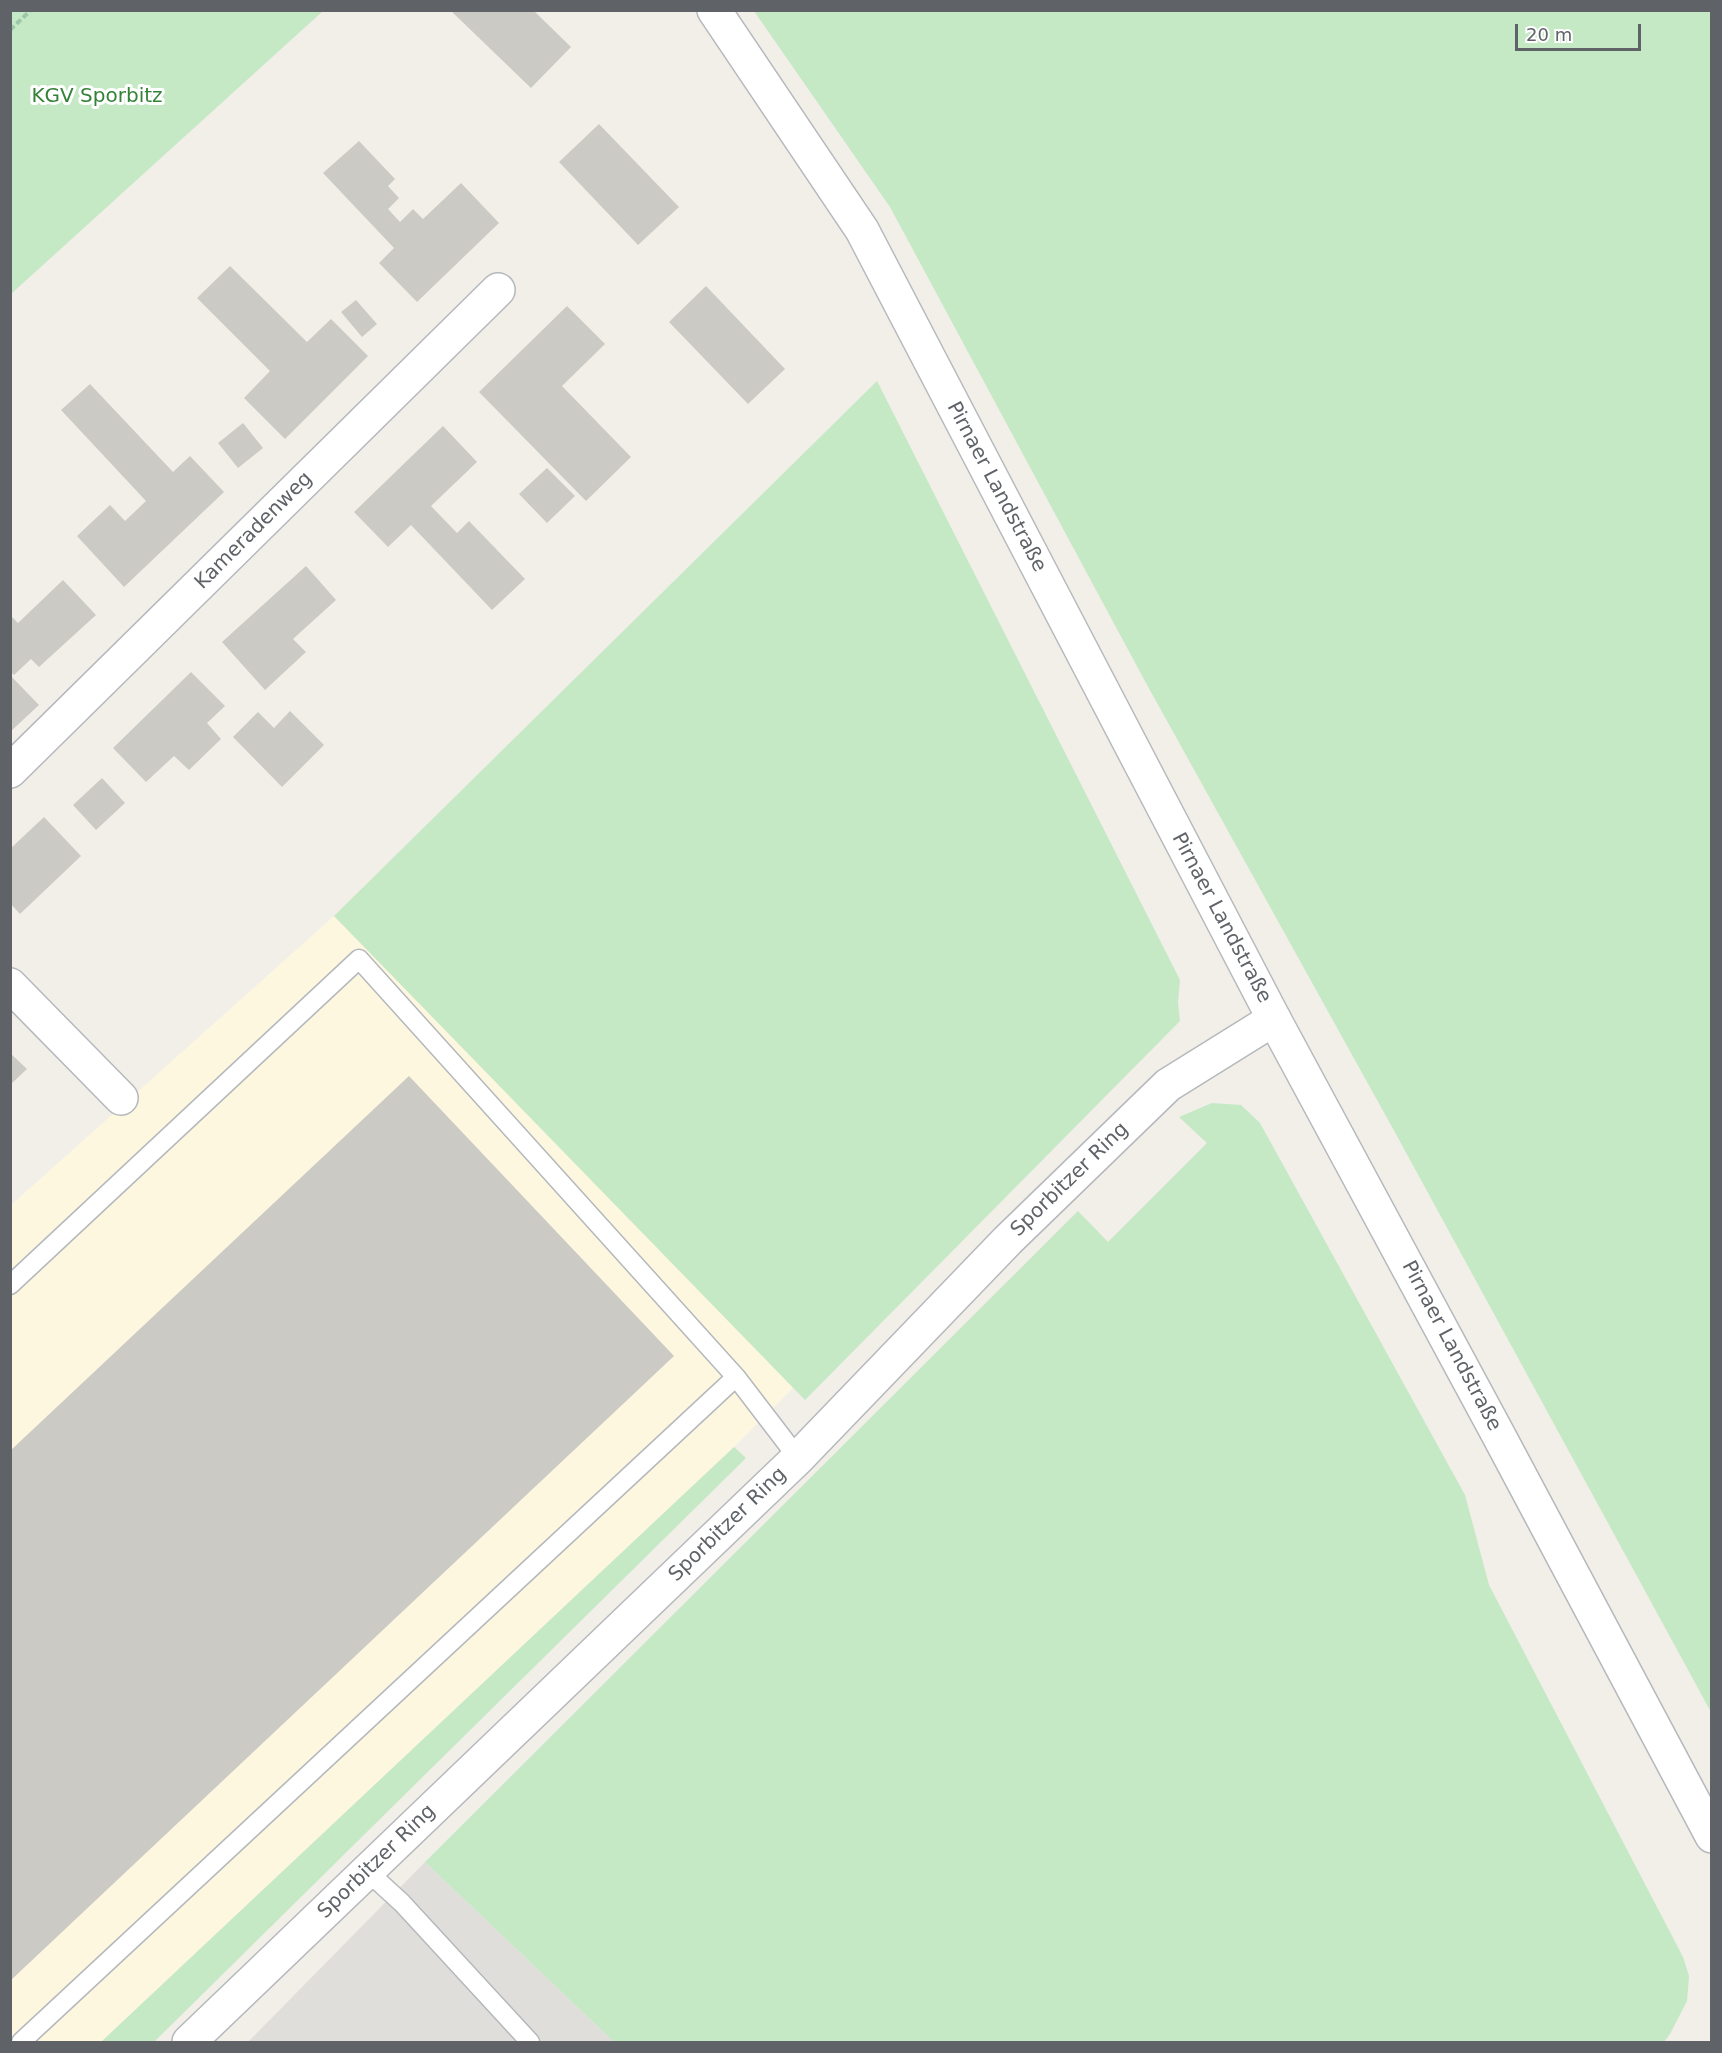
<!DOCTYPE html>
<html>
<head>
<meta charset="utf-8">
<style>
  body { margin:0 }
  #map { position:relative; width:1722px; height:2053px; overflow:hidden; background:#f1efe8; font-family:"DejaVu Sans",sans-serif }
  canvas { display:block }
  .frame { position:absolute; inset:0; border:12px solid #5f6368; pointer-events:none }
  .scale { position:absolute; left:1515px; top:24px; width:126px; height:27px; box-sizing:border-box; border:3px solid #5f6368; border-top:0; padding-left:8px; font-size:18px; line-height:21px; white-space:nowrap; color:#5f6368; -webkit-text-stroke:4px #fff; paint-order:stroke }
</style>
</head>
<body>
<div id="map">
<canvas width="1722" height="2053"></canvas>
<div class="frame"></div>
<div class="scale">20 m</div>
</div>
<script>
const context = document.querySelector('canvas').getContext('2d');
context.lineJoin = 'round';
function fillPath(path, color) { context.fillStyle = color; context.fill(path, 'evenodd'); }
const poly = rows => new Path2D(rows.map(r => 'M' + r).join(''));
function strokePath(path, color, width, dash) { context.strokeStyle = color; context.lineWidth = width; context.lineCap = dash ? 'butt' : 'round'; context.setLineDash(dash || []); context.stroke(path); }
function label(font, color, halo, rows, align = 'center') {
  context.font = font + ' "DejaVu Sans",sans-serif'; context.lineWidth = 6; context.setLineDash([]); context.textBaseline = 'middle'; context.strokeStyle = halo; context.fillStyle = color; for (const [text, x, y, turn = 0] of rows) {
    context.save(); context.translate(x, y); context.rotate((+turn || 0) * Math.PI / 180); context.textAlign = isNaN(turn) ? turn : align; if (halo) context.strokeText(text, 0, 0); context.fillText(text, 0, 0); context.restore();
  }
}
fillPath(poly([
  [334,916,794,1387,734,1447,101,2042,11,2042,10,1206]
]), '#fef7e0');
fillPath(poly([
  [425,1862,614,2042,248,2042]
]), '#e0deda');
fillPath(poly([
  [11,10,323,10,323,11,11,294],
  [754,11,1711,11,1711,1712,1397,1136,1146,683,890,207],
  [877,381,1180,980,1178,1003,1180,1021,805,1400,334,916],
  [1212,1103,1241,1105,1260,1123,1465,1495,1489,1585,1683,1957,1689,1976,1687,2001,1670,2034,1664,2042,614,2042,425,1862,1078,1211,1108,1242,1207,1143,1179,1117],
  [734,1447,746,1458,154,2042,101,2042]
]), '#c5e8c5');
fillPath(poly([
  [450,10,533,10,571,47,531,88],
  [599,124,679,207,638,245,559,162],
  [359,141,395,179,388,186,399,198,388,209,400,222,413,209,423,219,461,183,499,223,417,302,379,263,394,248,323,173],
  [230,266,307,342,331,319,368,356,285,439,244,398,270,371,197,298],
  [706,286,785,369,748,404,669,322],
  [356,300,377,324,362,337,341,312],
  [567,306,605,344,562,386,631,457,586,501,479,392],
  [90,384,173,472,190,456,224,492,124,587,77,536,110,505,125,521,146,501,61,410],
  [243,423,263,448,238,468,218,443],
  [443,426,477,462,431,506,457,533,469,521,525,579,492,610,411,525,388,547,354,512],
  [547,468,575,496,547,523,519,494],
  [306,566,336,600,293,639,306,652,265,690,222,642],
  [63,580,96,615,39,667,31,659,14,675,10,671,10,615,18,623],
  [191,672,225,706,207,723,221,739,189,770,174,756,146,782,113,748],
  [10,675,39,705,10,732],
  [290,711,324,745,282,787,233,737,258,712,274,728],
  [102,778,125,803,96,830,73,805],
  [44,817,81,856,20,914,10,903,10,849],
  [10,1053,27,1069,10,1085],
  [409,1076,674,1356,10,1981,10,1451]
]), '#cccac5');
const service = poly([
  [10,1285,359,959,736,1377,798,1458],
  [367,1871,402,1903,530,2042],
  [21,2042,736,1377]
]);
const minor = poly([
  [10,771,498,290],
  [10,985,121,1098],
  [189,2042,798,1458,1008,1240,1168,1085,1274,1019]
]);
const tertiary = poly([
  [714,10,862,230,1274,1019,1499,1436,1712,1836]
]);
strokePath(service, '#b5b8bc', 21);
strokePath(minor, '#b5b8bc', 36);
strokePath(tertiary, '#b5b8bc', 36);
strokePath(poly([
  [10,30,31,10]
]), '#9cc7a9', 4, [6, 3]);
strokePath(service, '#fff', 18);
strokePath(minor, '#fff', 33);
strokePath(tertiary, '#fff', 33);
label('20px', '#348238', '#fff', [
  ["KGV Sporbitz",97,97]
]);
label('20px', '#5f6368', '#fff', [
  ["Pirnaer Landstraße",996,487,62],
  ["Kameradenweg",254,531,-45],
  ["Pirnaer Landstraße",1221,918,62],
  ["Sporbitzer Ring",1070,1180,-44],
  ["Pirnaer Landstraße",1451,1346,62],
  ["Sporbitzer Ring",728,1525,-44],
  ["Sporbitzer Ring",377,1862,-44]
]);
</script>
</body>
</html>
